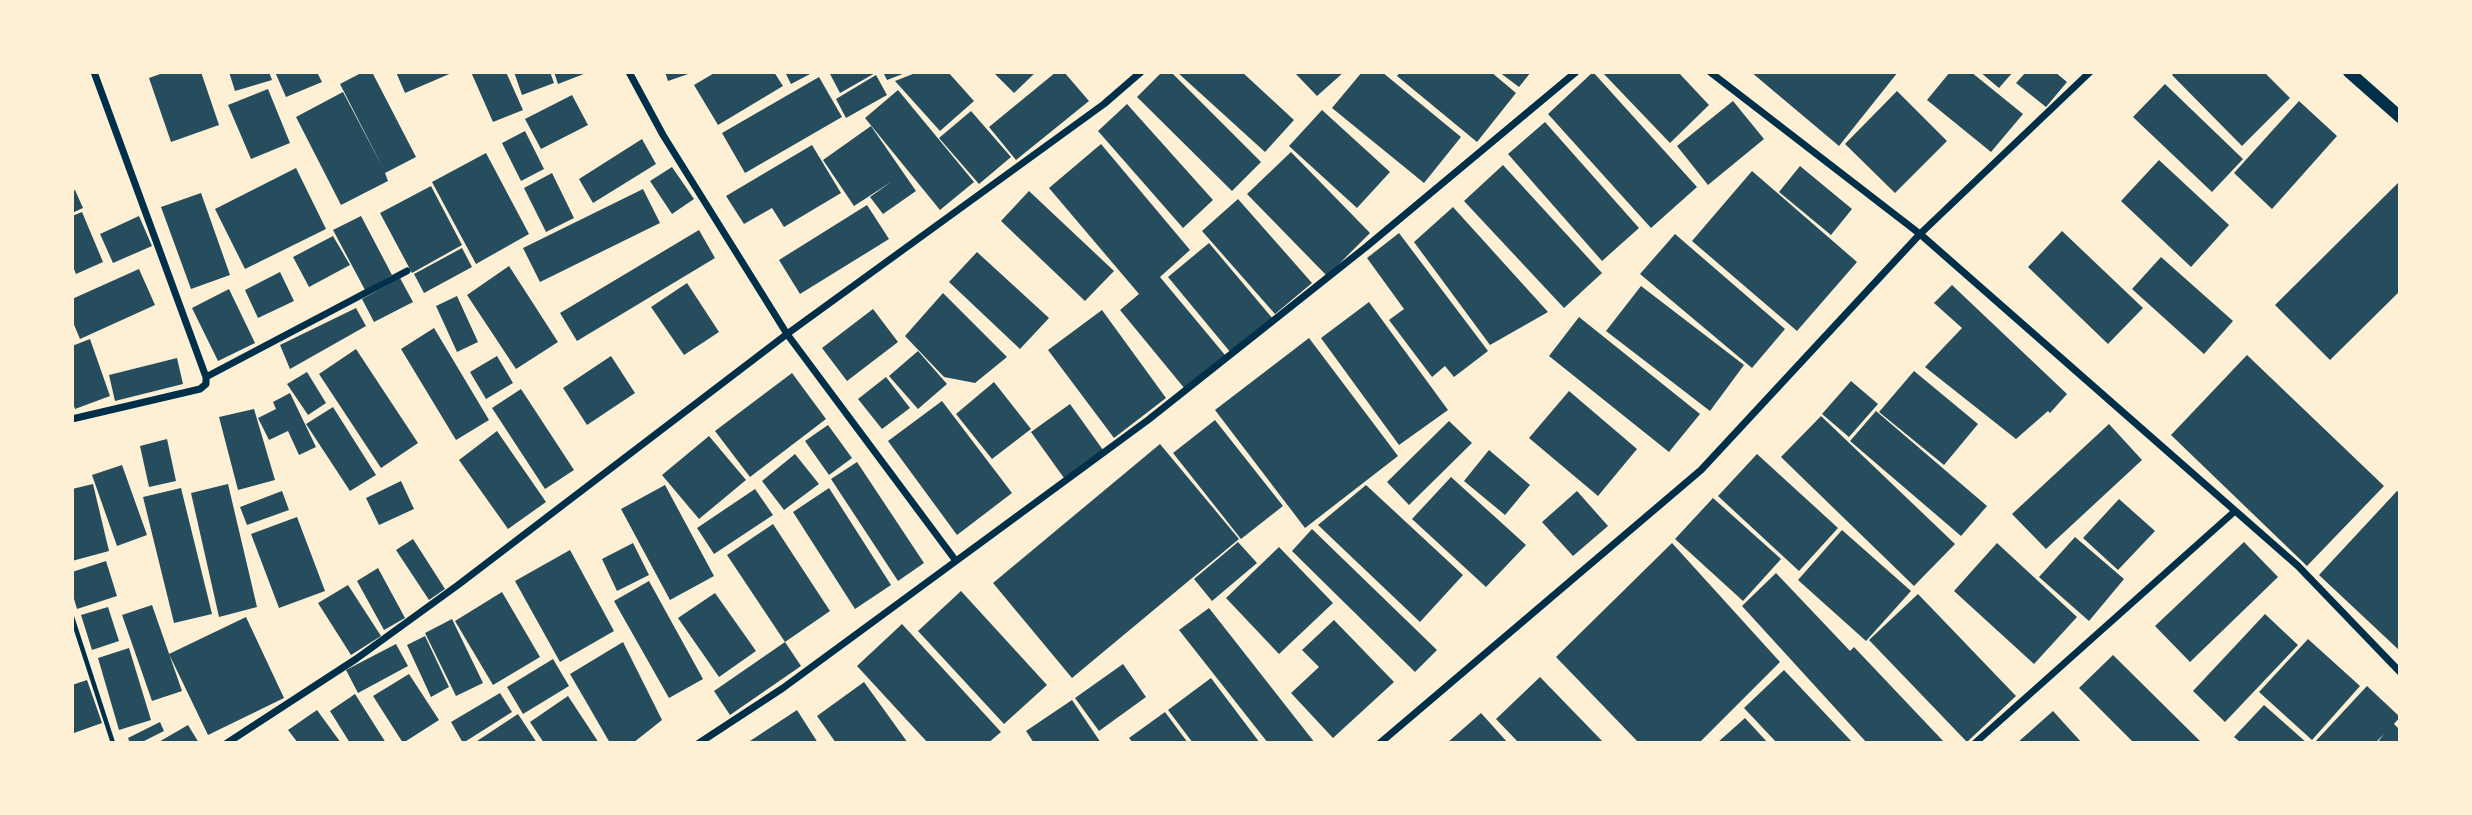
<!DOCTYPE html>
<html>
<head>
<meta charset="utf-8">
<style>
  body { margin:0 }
  #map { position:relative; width:2472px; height:815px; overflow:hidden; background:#fdf0d5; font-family:"Archivo Narrow",sans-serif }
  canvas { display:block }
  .frame { position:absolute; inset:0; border:74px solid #fdf0d5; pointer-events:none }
</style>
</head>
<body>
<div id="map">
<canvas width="2472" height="815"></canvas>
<div class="frame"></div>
</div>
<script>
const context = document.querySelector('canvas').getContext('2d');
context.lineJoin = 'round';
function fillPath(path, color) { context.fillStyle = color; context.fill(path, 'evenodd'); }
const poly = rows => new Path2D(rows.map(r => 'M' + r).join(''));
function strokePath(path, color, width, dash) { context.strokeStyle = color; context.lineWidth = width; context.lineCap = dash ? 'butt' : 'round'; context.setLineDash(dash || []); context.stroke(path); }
fillPath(poly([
  [166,72,201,72,219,125,171,142,149,78],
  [229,72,269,72,272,80,235,91],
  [275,72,317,72,322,82,286,97],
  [363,72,372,72,416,157,385,173,388,181,341,205,296,117,343,92,384,170,340,84],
  [396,72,454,72,405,93],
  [471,72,506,72,523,110,493,122],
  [514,72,550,72,554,83,522,95],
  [554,72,589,72,558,84],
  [665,72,694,72,668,81],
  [716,72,774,72,783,86,718,125,694,85],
  [785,72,814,72,791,84],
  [829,72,877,72,840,93],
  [883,72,908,72,887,80],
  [918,72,948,72,974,101,940,131,895,81],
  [993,72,1036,72,1014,93],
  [1056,72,1064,72,1089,101,1016,160,989,127],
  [1162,72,1171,72,1261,162,1232,191,1137,97],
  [1177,72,1242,72,1294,120,1265,152],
  [1294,72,1344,72,1317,96],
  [1362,72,1382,72,1461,137,1424,183,1332,108],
  [1400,72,1491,72,1516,93,1477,142,1397,76],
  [1499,72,1531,72,1519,87],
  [1593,72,1697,187,1651,228,1548,114],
  [1602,72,1678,72,1709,105,1670,143],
  [1751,72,1898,72,1839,146],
  [1950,72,1971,72,2023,114,1991,152,1927,100],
  [1980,72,2013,72,1999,88],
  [2026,72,2055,72,2067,82,2046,107,2016,83],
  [2175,72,2264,72,2290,98,2242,146,2172,75],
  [876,75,887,95,846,118,836,99],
  [819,77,842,117,745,173,722,133],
  [2165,84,2243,159,2212,192,2133,117],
  [268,89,290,143,251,159,228,105],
  [898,90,974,182,940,210,865,118],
  [1897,91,1947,141,1895,193,1845,144],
  [572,95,588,125,541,149,525,119],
  [1733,101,1764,139,1708,185,1677,146],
  [2299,101,2337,136,2272,209,2234,173],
  [1127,104,1213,200,1183,228,1098,131],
  [1322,110,1390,172,1357,208,1289,146],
  [971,111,1011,157,979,184,939,138],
  [1545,122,1639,228,1602,261,1508,154],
  [871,126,916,191,883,214,870,197,891,182,854,206,823,160],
  [525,131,544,169,521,181,502,143],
  [642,139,656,164,593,203,579,179],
  [1101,144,1190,250,1160,277,1225,355,1185,389,1120,310,1139,294,1049,188],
  [812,145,841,193,784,227,772,208,744,224,726,196],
  [1291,152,1370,233,1327,276,1247,194],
  [486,153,529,234,476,264,432,182],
  [2159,160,2229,225,2191,267,2121,201],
  [1503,165,1602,273,1564,308,1464,201],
  [1800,166,1852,209,1831,235,1779,192],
  [672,167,694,199,672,214,650,181],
  [296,168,326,229,245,269,215,209],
  [1752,171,1857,262,1797,331,1692,241],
  [552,173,574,218,546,232,524,188],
  [2398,183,2400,185,2400,291,2330,360,2275,305],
  [431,186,462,245,412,273,380,213],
  [643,189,660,223,540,282,523,248],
  [75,190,83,208,72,213,72,192],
  [1029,191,1114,271,1085,301,1001,221],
  [201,193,230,275,191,289,161,207],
  [1238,199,1312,283,1275,314,1202,231],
  [867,205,889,239,800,294,779,260],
  [1453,207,1548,312,1490,345,1414,242],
  [82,212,103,262,76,274,72,264,72,216],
  [139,216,152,246,113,263,100,234],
  [361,216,392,275,365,290,333,230],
  [699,230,715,258,577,341,560,313],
  [2062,231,2143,308,2108,344,2028,267],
  [1399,233,1488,351,1454,377,1445,366,1432,377,1389,320,1404,309,1367,258],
  [1675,234,1785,329,1752,368,1640,274],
  [333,236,350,265,309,287,293,257],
  [1209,243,1273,319,1231,353,1168,277],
  [462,248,472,267,424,293,414,274],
  [977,252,1049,318,1020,349,949,282],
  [2161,257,2233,321,2204,354,2132,289],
  [509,266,558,342,516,369,467,295],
  [139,269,155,305,80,339,72,320,72,299],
  [280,272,294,301,258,318,245,290],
  [400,278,413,302,374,322,362,299],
  [687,283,719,332,684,355,651,307],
  [1952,285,2067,394,2050,413,2048,411,2016,439,1925,367,1962,328,1934,303],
  [1641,286,1744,365,1710,411,1606,331],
  [229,289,255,343,218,361,192,308],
  [943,293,1007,357,975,383,944,377,905,336],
  [457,296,478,342,457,352,436,306],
  [1369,302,1448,410,1399,445,1321,338],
  [356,308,366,326,290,369,280,345],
  [873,309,898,342,847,381,822,348],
  [1102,310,1166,398,1114,438,1048,350],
  [1579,317,1700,414,1669,452,1549,356],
  [434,328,489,420,456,440,401,349],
  [1309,338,1398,456,1305,528,1215,410],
  [90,339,110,396,75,409,72,400,72,346],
  [356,349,418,443,381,468,319,374],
  [918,351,947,384,918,409,889,376],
  [2247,355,2384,486,2307,566,2171,435],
  [497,356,513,383,486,399,470,372],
  [611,356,635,393,587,425,563,388],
  [177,358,183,384,115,401,109,375],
  [1914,371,1978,424,1944,465,1879,412],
  [307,372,326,403,308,415,287,384],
  [792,373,826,419,750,477,715,431],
  [886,377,910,408,882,429,858,399],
  [1851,381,1878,404,1849,437,1822,414],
  [994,382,1031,429,992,459,956,414],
  [521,389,574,470,545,489,492,408],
  [1569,391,1637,449,1598,496,1529,438],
  [290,393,316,447,299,455,288,431,269,440,258,418,276,409,273,402],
  [942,401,1012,493,957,535,888,441],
  [1070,404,1103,450,1064,478,1031,432],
  [333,407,376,475,350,491,306,424],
  [254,409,275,480,238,490,219,417],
  [1876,411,1987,506,1961,536,1850,441],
  [1821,416,1955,544,1914,586,1781,457],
  [1215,420,1283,506,1241,539,1173,453],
  [1449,421,1472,443,1409,505,1387,482],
  [2109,424,2142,460,2046,549,2012,514],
  [828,425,852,458,829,475,805,441],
  [497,431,546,502,508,529,459,460],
  [709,436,746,480,699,519,662,475],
  [167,439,176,481,149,487,140,446],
  [1160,444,1239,539,1072,678,993,583],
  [1489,450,1530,485,1505,515,1464,481],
  [795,454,819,484,784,510,762,481],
  [1757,454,1838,528,1799,571,1718,496],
  [857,462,924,563,898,581,831,479],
  [122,465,147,535,117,546,92,475],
  [1451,477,1526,545,1486,587,1412,519],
  [401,481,414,509,379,525,366,498],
  [93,484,109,551,72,561,72,489],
  [228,484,257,607,219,617,191,493],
  [665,485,714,576,670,600,621,509],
  [1366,485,1463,575,1420,622,1318,525],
  [181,488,212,614,174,623,143,497],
  [829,488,891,585,855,609,793,512],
  [755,489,773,515,714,554,697,528],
  [282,491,289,510,247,525,240,507],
  [1577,491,1608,526,1573,556,1542,522],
  [2397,491,2400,493,2400,651,2319,575],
  [1713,498,1781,559,1743,601,1675,539],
  [2119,499,2155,531,2118,570,2083,538],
  [297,517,325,591,279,608,251,534],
  [773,524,830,611,785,642,727,555],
  [1312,529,1437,650,1415,672,1292,551],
  [1842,530,1911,591,1866,641,1798,580],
  [2075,537,2124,579,2089,621,2039,577],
  [413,539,445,589,429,600,396,550],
  [1238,542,1257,563,1212,601,1194,579],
  [2244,542,2278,577,2190,662,2155,626],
  [633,543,649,575,617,591,602,559],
  [1672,543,1780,662,1699,743,1639,743,1556,657],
  [1997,543,2077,617,2034,664,1954,591],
  [1279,547,1333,603,1279,654,1226,598],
  [570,550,614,631,560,662,515,581],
  [106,561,117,596,77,609,72,592,72,572],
  [378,568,405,618,384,630,357,581],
  [1776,573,1850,651,1854,647,1945,743,1867,743,1742,606],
  [649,581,703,679,669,698,614,601],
  [348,585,381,636,351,655,318,603],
  [961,591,1047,685,1004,724,918,631],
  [502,592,540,657,493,685,455,621],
  [715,593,756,651,719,677,678,618],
  [1918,594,2016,696,1967,742,1869,640],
  [152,605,182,691,152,701,122,615],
  [108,607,119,641,92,650,81,615],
  [1209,608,1315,743,1268,743,1179,630],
  [2265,614,2298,645,2225,722,2193,691],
  [246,617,284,698,208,735,169,654],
  [452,619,483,683,456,696,425,633],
  [1334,620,1394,682,1333,738,1291,693,1319,667,1302,650],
  [902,624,1001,732,988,743,928,743,857,666],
  [425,636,449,687,431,697,407,645],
  [2308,639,2360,686,2312,740,2259,692],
  [623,642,662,720,633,743,610,743,570,674],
  [785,642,801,666,730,715,714,691],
  [396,644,408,666,358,693,346,670],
  [129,648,151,720,119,730,98,658],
  [2113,655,2202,743,2134,743,2079,688],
  [553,659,569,686,523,714,507,687],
  [1123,664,1146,697,1099,731,1075,698],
  [1784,670,1853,743,1777,743,1744,708],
  [409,674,439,720,403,743,373,696],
  [1540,677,1604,743,1519,743,1496,719],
  [1211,678,1260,743,1193,743,1168,710],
  [87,680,102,723,74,733,72,685],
  [864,682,908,743,836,743,817,716],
  [2367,686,2400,717,2394,724,2400,730,2400,743,2377,743,2384,734,2375,743,2314,743],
  [500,693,512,712,463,743,451,722],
  [355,694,386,743,350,743,330,711],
  [568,696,599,743,544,743,530,722],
  [1072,700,1101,743,1034,743,1026,731],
  [2264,705,2307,743,2241,743,2234,737],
  [317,710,341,743,298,743,288,730],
  [797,710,818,743,751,743,750,741],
  [2053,711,2082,743,2017,743],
  [1165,712,1188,743,1133,743,1129,738],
  [1481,713,1508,743,1447,743],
  [518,714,537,743,474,743],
  [1745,718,1768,743,1717,743],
  [160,722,164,731,140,743,130,743,128,738],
  [188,725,199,743,157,743]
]), '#264d5e');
strokePath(poly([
  [72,617,113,743]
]), '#003049', 4.5);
strokePath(poly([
  [94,72,206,377],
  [629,72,663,135,787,334,956,561],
  [1710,72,1920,234,2298,566,2400,672],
  [206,377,407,271],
  [72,419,200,389,206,384,206,377],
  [227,743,356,659,458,585,787,334,1104,104,1141,72],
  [699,743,783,688,1148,420,1366,247,1576,72],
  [1380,743,1701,470,1920,234,2090,72],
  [1975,743,2235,511]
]), '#003049', 7);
strokePath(poly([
  [2349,72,2400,117]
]), '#003049', 12);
</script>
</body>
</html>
